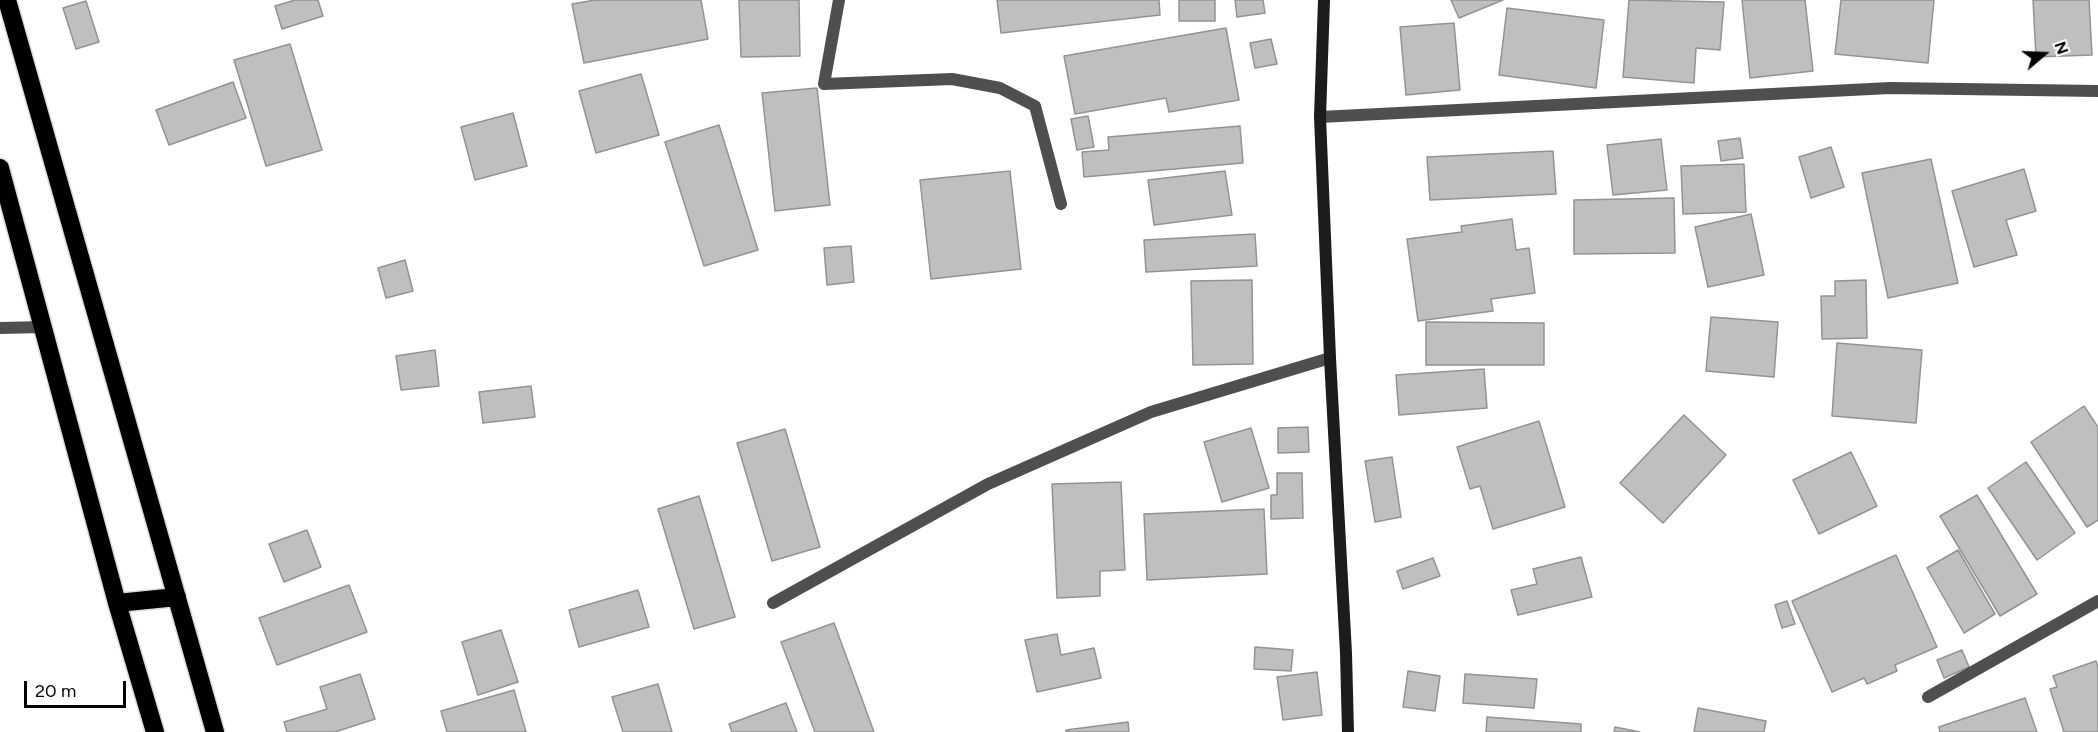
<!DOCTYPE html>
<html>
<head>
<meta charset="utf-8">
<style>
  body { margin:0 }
  #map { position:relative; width:2098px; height:732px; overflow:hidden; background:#fff; font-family:Figtree,sans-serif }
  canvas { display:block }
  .north { position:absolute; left:2014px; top:24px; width:60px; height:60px; -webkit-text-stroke:4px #fff; paint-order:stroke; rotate:71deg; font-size:16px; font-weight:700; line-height:24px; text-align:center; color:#000 }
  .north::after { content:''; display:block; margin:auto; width:21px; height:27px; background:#000; clip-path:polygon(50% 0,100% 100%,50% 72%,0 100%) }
  .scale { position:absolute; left:24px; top:681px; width:102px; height:27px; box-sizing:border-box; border:3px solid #000; border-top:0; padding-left:8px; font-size:18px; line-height:21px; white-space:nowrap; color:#000; -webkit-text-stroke:4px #fff; paint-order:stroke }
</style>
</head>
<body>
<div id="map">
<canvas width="2098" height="732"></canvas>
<div class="north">N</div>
<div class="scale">20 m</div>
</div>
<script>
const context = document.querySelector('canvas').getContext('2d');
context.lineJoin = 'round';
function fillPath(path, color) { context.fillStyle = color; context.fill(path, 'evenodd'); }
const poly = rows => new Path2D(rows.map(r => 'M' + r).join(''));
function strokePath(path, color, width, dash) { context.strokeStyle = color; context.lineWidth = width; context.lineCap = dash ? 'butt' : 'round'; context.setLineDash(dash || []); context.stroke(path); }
const building = poly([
  [295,0,318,0,323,16,282,29,275,6,295,0],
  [595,0,701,0,708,39,584,63,572,4,595,0],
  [739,0,799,0,800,56,741,57,739,0],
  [997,0,1159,0,1160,15,1001,33,997,0],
  [1179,0,1215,0,1215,21,1179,21,1179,0],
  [1235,0,1263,0,1265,13,1237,17,1235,0],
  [1451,0,1503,0,1459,18,1451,0],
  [1629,0,1724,2,1720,50,1696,48,1694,83,1623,77,1629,0],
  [1742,0,1805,0,1813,71,1750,78,1742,0],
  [1841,0,1934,0,1928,63,1835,54,1841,0],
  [2033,0,2089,0,2092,55,2036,57,2033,0],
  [86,1,99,42,76,49,63,8,86,1],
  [1507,8,1604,20,1596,88,1499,75,1507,8],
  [1454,23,1460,90,1406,95,1400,27,1454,23],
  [1226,28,1239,100,1169,112,1166,98,1075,114,1064,56,1226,28],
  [1271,39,1277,64,1255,68,1250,43,1271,39],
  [290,44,322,150,266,166,234,60,290,44],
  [641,74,659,135,596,153,579,91,641,74],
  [233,82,246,118,169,145,156,110,233,82],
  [817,88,830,205,775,211,762,93,817,88],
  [513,113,527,166,475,180,461,127,513,113],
  [1088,116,1094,147,1077,150,1071,119,1088,116],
  [719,125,758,250,704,266,665,142,719,125],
  [1240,126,1243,163,1084,177,1082,152,1109,150,1108,137,1240,126],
  [1740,138,1743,158,1721,161,1718,141,1740,138],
  [1661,139,1667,190,1613,195,1607,145,1661,139],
  [1831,147,1844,187,1811,198,1799,157,1831,147],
  [1553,151,1556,194,1430,200,1427,157,1553,151],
  [1931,159,1958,283,1888,298,1862,173,1931,159],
  [1744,164,1746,212,1683,214,1681,166,1744,164],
  [2024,169,2036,211,2006,220,2017,255,1974,267,1952,191,2024,169],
  [1010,171,1021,269,931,279,920,180,1010,171],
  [1225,171,1232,215,1154,225,1148,180,1225,171],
  [1674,198,1675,253,1574,254,1574,200,1674,198],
  [1751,214,1764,275,1708,287,1695,227,1751,214],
  [1512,219,1516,250,1529,248,1535,293,1491,299,1493,311,1418,321,1407,239,1462,232,1461,226,1512,219],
  [1255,234,1257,266,1146,272,1144,240,1255,234],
  [851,246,854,282,827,285,824,248,851,246],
  [405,260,413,291,386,298,378,268,405,260],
  [1252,280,1253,364,1193,365,1191,281,1252,280],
  [1866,280,1867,338,1822,339,1821,296,1835,296,1835,281,1866,280],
  [1711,317,1778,322,1774,377,1706,371,1711,317],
  [1426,322,1544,323,1544,365,1426,365,1426,322],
  [1837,343,1922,350,1916,423,1832,416,1837,343],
  [435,350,439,386,401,390,396,356,435,350],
  [1484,369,1487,408,1399,415,1396,375,1484,369],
  [531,386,535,417,483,423,479,392,531,386],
  [2084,406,2098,427,2098,520,2087,527,2031,442,2084,406],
  [1684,415,1726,455,1663,523,1620,483,1684,415],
  [1539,421,1565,507,1493,529,1480,486,1470,489,1457,447,1539,421],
  [1308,427,1309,452,1278,453,1278,428,1308,427],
  [1251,428,1269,488,1222,502,1204,442,1251,428],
  [785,429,820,547,772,561,737,443,785,429],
  [1851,452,1877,506,1819,534,1793,480,1851,452],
  [1392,457,1401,517,1375,522,1365,461,1392,457],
  [2026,462,2075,533,2037,560,1988,488,2026,462],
  [1277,473,1302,473,1303,518,1271,519,1271,495,1277,495,1277,473],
  [1121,482,1125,570,1100,571,1100,596,1057,598,1052,484,1121,482],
  [1977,495,2037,594,2000,616,1940,516,1977,495],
  [699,496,735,617,694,629,658,509,699,496],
  [1264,509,1267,574,1147,580,1144,514,1264,509],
  [307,530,321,567,284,582,269,544,307,530],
  [1958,550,1995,614,1964,633,1927,568,1958,550],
  [1896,555,1937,647,1895,665,1897,671,1867,684,1864,678,1832,692,1792,601,1896,555],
  [1581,557,1592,597,1518,615,1511,590,1537,584,1533,569,1581,557],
  [1433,558,1440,576,1403,589,1397,571,1433,558],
  [349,585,367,632,277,665,259,618,349,585],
  [638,590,649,627,579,647,569,610,638,590],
  [1787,601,1795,624,1782,628,1775,605,1787,601],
  [834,623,874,732,815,732,781,642,834,623],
  [501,630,518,682,478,695,462,642,501,630],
  [1057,634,1061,655,1094,648,1101,678,1037,692,1025,640,1057,634],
  [1255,647,1293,650,1291,671,1254,669,1255,647],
  [1962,650,1969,667,1944,678,1937,660,1962,650],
  [2096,661,2098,667,2098,732,2064,732,2050,689,2057,687,2053,676,2096,661],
  [1408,671,1440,676,1435,711,1403,707,1408,671],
  [1317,672,1322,715,1283,720,1277,677,1317,672],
  [360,674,375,719,335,732,287,732,284,722,327,709,320,687,360,674],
  [1465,674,1537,679,1534,708,1463,703,1465,674],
  [658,684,672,732,623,732,612,697,658,684],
  [514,690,526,732,447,732,441,711,514,690],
  [2025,698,2037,732,1940,732,1939,727,2025,698],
  [786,703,797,732,732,732,729,724,786,703],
  [1698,708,1766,721,1764,732,1694,732,1698,708],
  [1487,717,1581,724,1581,732,1486,732,1487,717],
  [1128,722,1129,732,1066,732,1066,730,1128,722],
  [1615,727,1640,732,1614,732,1615,727]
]);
fillPath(building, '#bfbfbf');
strokePath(building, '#939393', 1.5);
const highway = poly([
  [7,0,215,732],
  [0,168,117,603,155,732],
  [117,603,177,597]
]);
strokePath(highway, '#dbdbdb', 21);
strokePath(poly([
  [839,0,824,84,952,79,1000,88,1035,106,1061,204],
  [1320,117,1890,88,2098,91],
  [0,328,44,327],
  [773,603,988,484,1151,412,1330,358],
  [1928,697,2098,601]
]), '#4f4f4f', 12);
strokePath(poly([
  [1324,0,1320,117,1330,358,1346,653,1348,732]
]), '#1c1c1c', 12);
strokePath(highway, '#000', 18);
</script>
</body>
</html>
